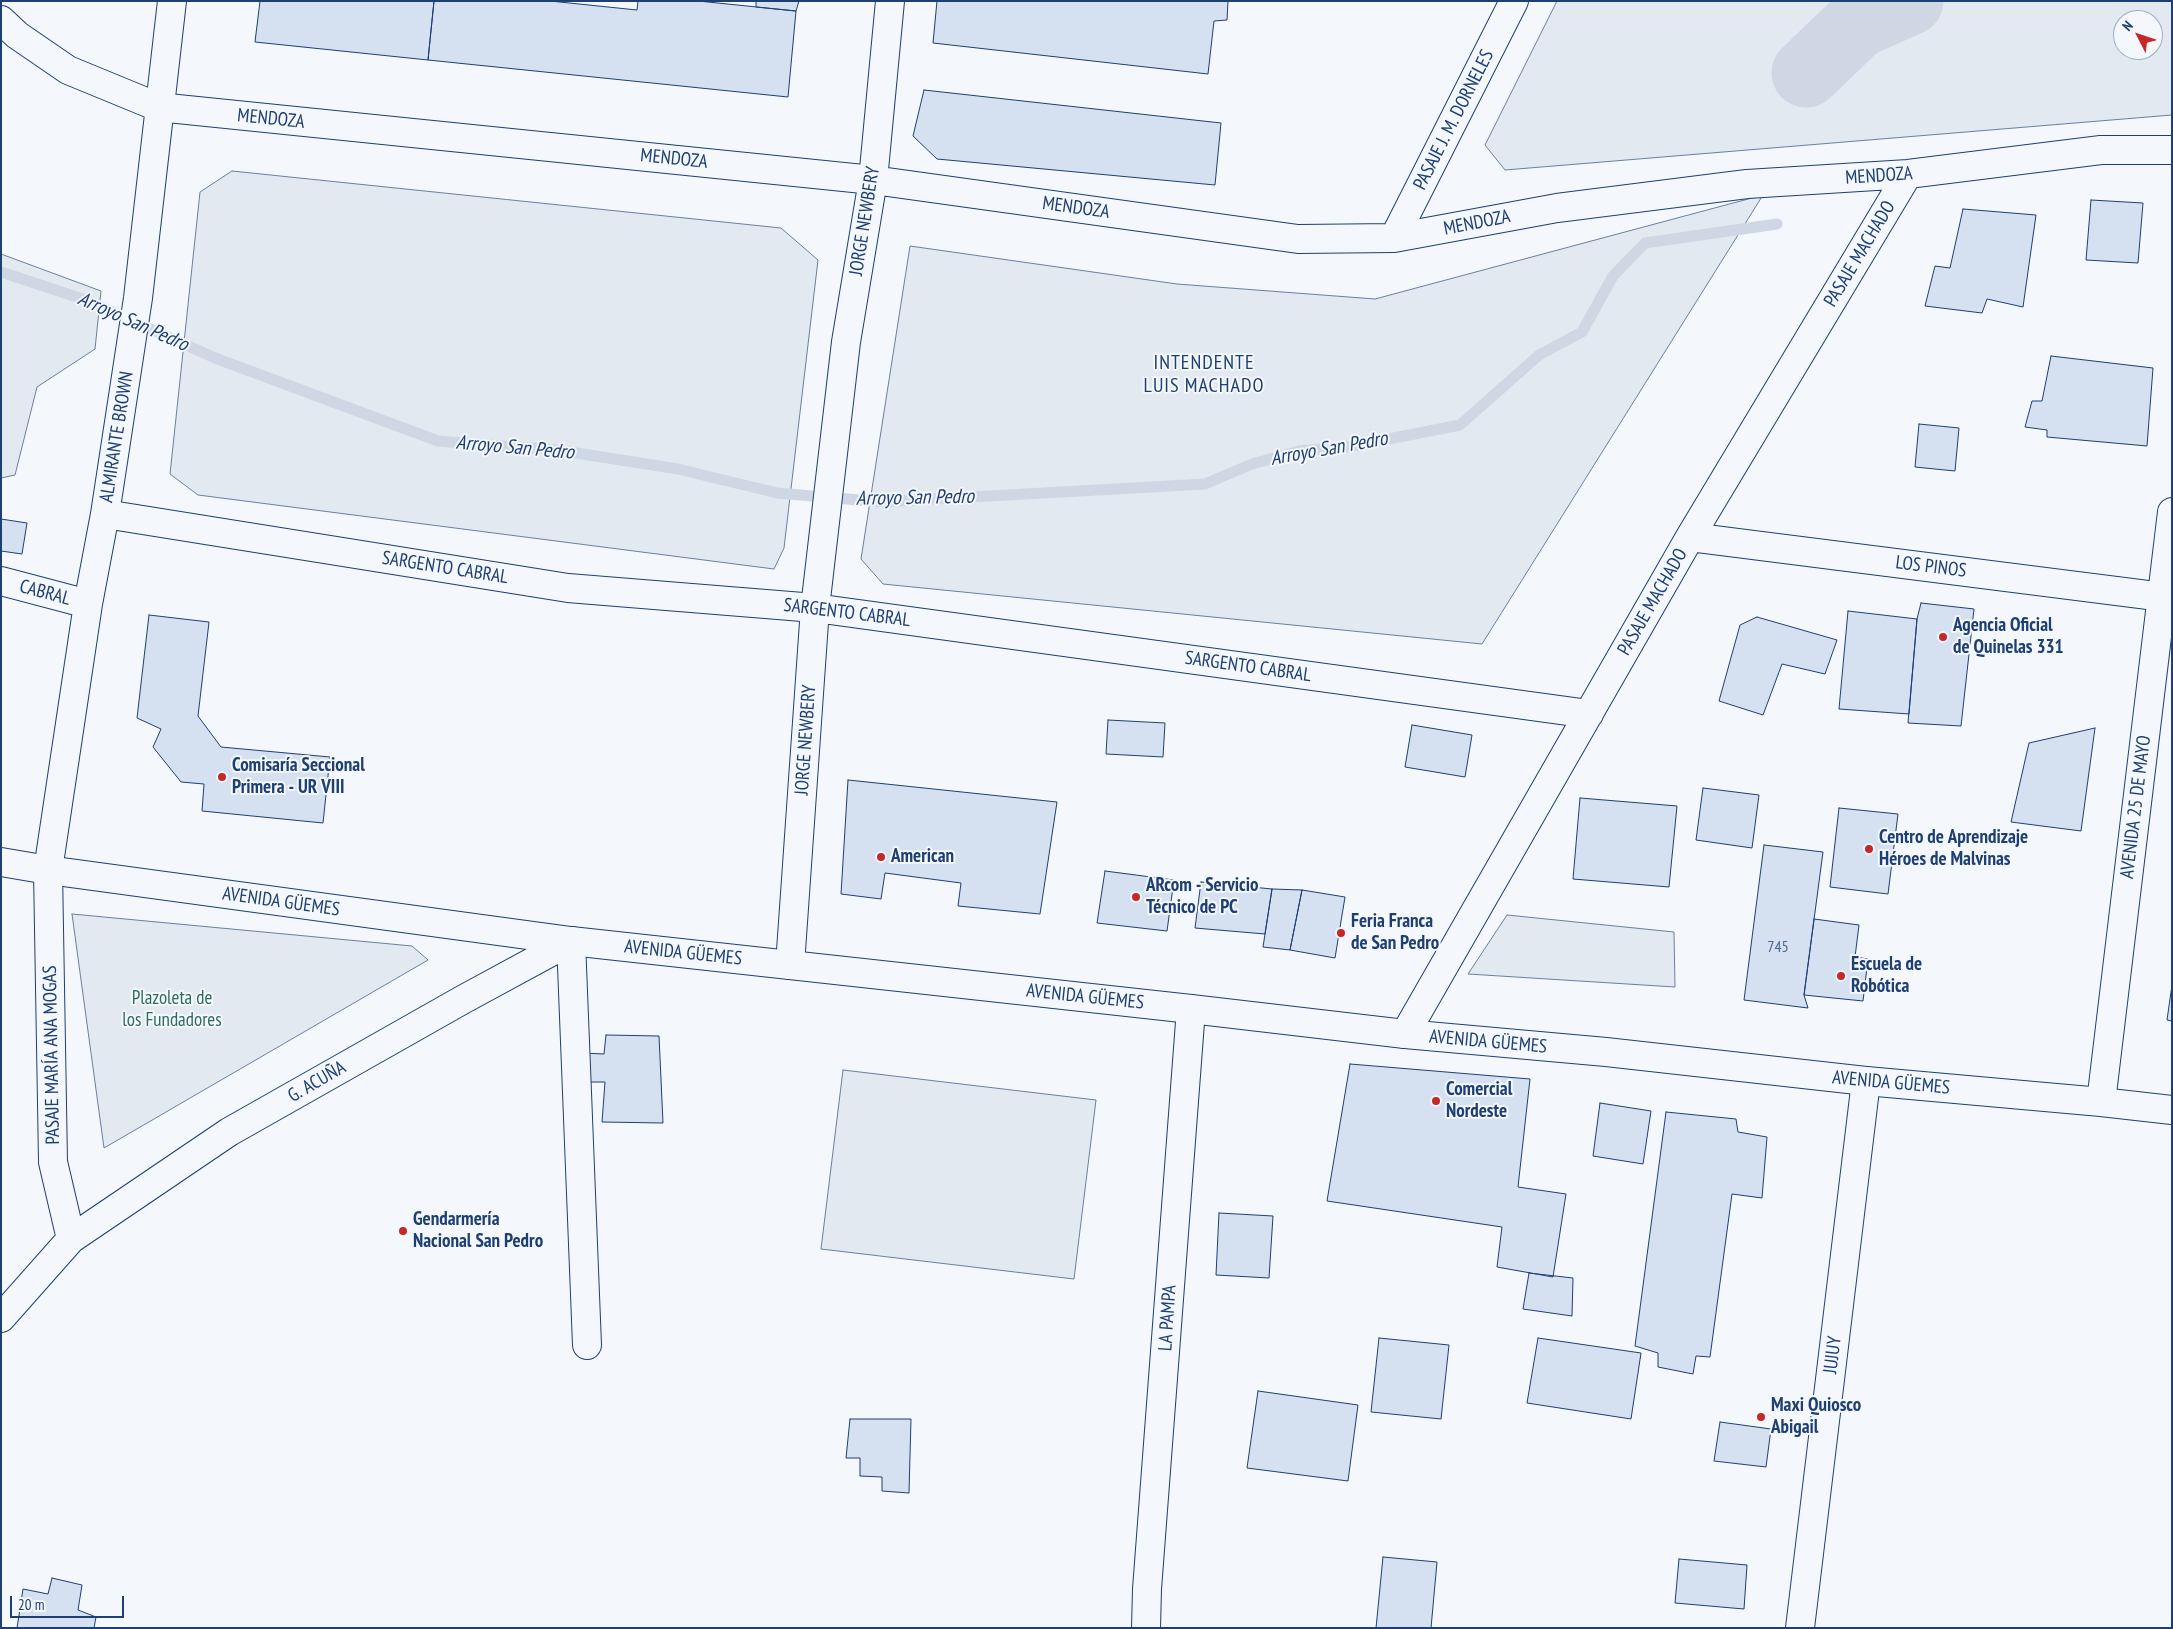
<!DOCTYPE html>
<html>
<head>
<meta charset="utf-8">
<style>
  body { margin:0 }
  #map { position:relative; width:2173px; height:1629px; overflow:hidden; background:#f4f7fb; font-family:"PT Sans Narrow",sans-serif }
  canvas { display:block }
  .frame { position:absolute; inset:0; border:2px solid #1d3f73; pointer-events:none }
  .north { position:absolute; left:2113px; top:10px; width:50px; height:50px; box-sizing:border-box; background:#f4f7fb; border:1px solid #9eadc5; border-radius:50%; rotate:311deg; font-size:14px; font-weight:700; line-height:20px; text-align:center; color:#1d3f73 }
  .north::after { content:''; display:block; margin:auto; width:18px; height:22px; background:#c62828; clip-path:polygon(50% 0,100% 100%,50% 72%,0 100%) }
  .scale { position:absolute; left:10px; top:1596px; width:114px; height:22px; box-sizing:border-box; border:2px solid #1d3f73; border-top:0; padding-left:6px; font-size:15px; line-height:18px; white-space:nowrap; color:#1d3f73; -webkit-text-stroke:4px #f4f7fb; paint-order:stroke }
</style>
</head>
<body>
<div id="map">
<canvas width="2173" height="1629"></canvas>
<div class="frame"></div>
<div class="north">N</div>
<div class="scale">20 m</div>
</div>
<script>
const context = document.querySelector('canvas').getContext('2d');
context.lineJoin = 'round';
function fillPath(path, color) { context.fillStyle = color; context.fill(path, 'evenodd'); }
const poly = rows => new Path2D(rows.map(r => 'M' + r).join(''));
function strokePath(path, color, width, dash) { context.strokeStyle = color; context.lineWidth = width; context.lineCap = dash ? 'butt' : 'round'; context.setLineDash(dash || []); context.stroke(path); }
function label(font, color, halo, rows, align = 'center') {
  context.font = font + ' "PT Sans Narrow",sans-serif'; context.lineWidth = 4; context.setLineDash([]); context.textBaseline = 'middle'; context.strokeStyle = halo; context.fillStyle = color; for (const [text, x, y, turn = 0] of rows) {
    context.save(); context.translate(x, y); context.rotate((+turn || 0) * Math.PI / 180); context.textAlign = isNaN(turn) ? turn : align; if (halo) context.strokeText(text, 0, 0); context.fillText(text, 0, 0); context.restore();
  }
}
const green = poly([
  [1557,1,2172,1,2172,115,1505,170,1485,145,1557,1],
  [2123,20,2153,20,2153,50,2123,50,2123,20],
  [232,171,781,228,818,260,784,548,774,569,198,495,170,474,200,192,232,171],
  [1763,195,1482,644,883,584,861,559,910,246,1177,284,1375,299,1763,195],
  [1,254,101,291,95,349,37,387,15,475,1,478,1,254],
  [72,914,412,946,428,960,104,1148,72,914],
  [1507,915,1674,932,1675,987,1468,974,1507,915],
  [843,1070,1096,1100,1074,1279,821,1249,843,1070]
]);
fillPath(green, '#e3e9f0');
strokePath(green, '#687fa3', 1);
strokePath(poly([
  [1,272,86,300,215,358,438,441,557,450,678,469,777,493,882,502,1205,484,1252,464,1299,451,1348,447,1460,425,1539,355,1582,332,1613,276,1645,243,1777,224]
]), '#cfd7e4', 11);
strokePath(poly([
  [1806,73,1857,24,1909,1]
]), '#cfd7e4', 69);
const building = poly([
  [260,1,434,1,428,60,255,42,260,1],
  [434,1,550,1,637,10,638,1,698,1,796,11,788,97,428,60,434,1],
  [756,1,799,1,796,11,756,7,756,1],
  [937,1,1228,1,1227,20,1214,21,1208,74,933,43,937,1],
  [924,90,1221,123,1215,185,937,159,913,136,924,90],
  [2091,200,2143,203,2138,263,2086,260,2091,200],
  [1963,209,2036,215,2023,307,1987,299,1982,313,1925,306,1935,266,1950,268,1963,209],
  [2051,356,2153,368,2147,446,2047,437,2047,430,2025,427,2032,401,2042,401,2051,356],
  [1919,424,1959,428,1955,471,1915,467,1919,424],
  [1,519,27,523,22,554,1,551,1,519],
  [1921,603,1974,609,1961,726,1908,723,1917,619,1921,603],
  [1848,611,1917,619,1909,714,1839,709,1848,611],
  [149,615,209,622,198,716,221,747,330,757,323,823,202,811,204,784,181,782,153,747,161,729,137,718,149,615],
  [1757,617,1837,640,1825,674,1782,664,1763,715,1719,701,1740,625,1757,617],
  [1108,720,1165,723,1163,757,1106,754,1108,720],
  [1412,725,1472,735,1465,777,1405,767,1412,725],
  [2095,728,2081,831,2011,822,2029,743,2095,728],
  [848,780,1057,802,1040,914,958,906,961,883,885,873,881,899,841,894,848,780],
  [1703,788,1759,795,1752,848,1696,840,1703,788],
  [1580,798,1677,806,1669,887,1573,879,1580,798],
  [1839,808,1898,814,1888,894,1830,887,1839,808],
  [1764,845,1823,852,1804,995,1808,1008,1744,1000,1764,845],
  [1105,871,1174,880,1167,931,1097,923,1105,871],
  [1201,882,1272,889,1265,934,1195,928,1201,882],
  [1272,889,1302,890,1290,950,1263,947,1272,889],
  [1302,890,1345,897,1335,958,1290,950,1302,890],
  [1814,919,1859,925,1855,957,1868,959,1863,1001,1804,995,1814,919],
  [2172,985,2172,1021,2167,1020,2172,985],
  [606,1035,659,1036,663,1123,602,1122,605,1082,583,1082,583,1053,604,1054,606,1035],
  [1350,1064,1530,1079,1518,1187,1566,1194,1553,1277,1497,1267,1502,1227,1327,1201,1350,1064],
  [1600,1103,1651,1111,1643,1164,1593,1156,1600,1103],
  [1666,1112,1736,1119,1738,1132,1767,1137,1762,1198,1732,1194,1710,1357,1696,1356,1693,1374,1658,1367,1658,1353,1635,1346,1666,1112],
  [1219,1213,1273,1216,1269,1278,1216,1275,1219,1213],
  [1529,1273,1573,1278,1572,1316,1523,1309,1529,1273],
  [1379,1338,1449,1345,1441,1419,1371,1412,1379,1338],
  [1538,1338,1641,1353,1631,1419,1527,1403,1538,1338],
  [1258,1391,1358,1405,1348,1481,1247,1468,1258,1391],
  [850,1419,911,1419,909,1493,882,1491,882,1477,860,1476,860,1458,846,1458,850,1419],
  [1720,1422,1771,1429,1766,1467,1714,1461,1720,1422],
  [1383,1557,1437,1562,1431,1628,1376,1628,1383,1557],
  [1679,1559,1747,1565,1744,1609,1675,1603,1679,1559],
  [52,1578,82,1585,78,1610,96,1617,94,1628,17,1628,23,1589,48,1594,52,1578]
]);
fillPath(building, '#d5e0f0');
strokePath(building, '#1d3f73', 1);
const minor = poly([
  [1,20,17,35,68,70,158,107,873,180,1298,239,1394,238,1557,208,1747,184,1908,174,2101,150,2172,150],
  [1394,238,1514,1],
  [105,514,568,588,815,608,1589,714],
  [1690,537,2172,598],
  [1,581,88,604],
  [790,965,815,608,846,342,873,180,890,1],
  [1405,1034,1690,537,1908,174],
  [71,1239,53,1162,48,870,88,604,105,514,138,298,172,1],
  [1,1318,71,1239,229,1132,464,999,571,941,587,1345],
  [1146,1628,1147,1589,1191,1009],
  [1800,1628,1866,1081]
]);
const secondary = poly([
  [1,862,48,870,571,941,1191,1009,1405,1034,1606,1052,1866,1081,2101,1102,2172,1110],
  [2101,1102,2172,512]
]);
strokePath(minor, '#1d3f73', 30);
strokePath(secondary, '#1d3f73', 30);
strokePath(minor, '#f4f7fb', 28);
strokePath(secondary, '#f4f7fb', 28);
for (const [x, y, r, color] of [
  [1943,637,5,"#c62828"],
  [222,777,5,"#c62828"],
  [1869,849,5,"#c62828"],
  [881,857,5,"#c62828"],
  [1136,897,5,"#c62828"],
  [1341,933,5,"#c62828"],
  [1841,976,5,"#c62828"],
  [1436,1101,5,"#c62828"],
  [403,1231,5,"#c62828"],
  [1761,1417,5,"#c62828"]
]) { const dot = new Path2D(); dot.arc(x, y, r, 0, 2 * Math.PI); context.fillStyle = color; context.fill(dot); strokePath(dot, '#f4f7fb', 2); }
label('16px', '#4b6792', null, [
  ["745",1778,947]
]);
label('19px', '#1d3f73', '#f4f7fb', [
  ["MENDOZA",271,119,6],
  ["PASAJE J. M. DORNELES",1454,120,-63],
  ["MENDOZA",674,159,6],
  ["MENDOZA",1879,176,-4],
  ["MENDOZA",1076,208,8],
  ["JORGE NEWBERY",865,221,-81],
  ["MENDOZA",1477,223,-11],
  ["PASAJE MACHADO",1860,254,-59],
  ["ALMIRANTE BROWN",117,437,-81],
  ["LOS PINOS",1931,567,7],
  ["SARGENTO CABRAL",445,568,9],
  ["CABRAL",45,593,15],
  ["PASAJE MACHADO",1653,602,-60],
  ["SARGENTO CABRAL",847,613,7],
  ["SARGENTO CABRAL",1248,667,8],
  ["JORGE NEWBERY",806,740,-86],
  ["AVENIDA 25 DE MAYO",2136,807,-83],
  ["AVENIDA GÜEMES",281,902,8],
  ["AVENIDA GÜEMES",683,953,6],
  ["AVENIDA GÜEMES",1085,997,6],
  ["AVENIDA GÜEMES",1488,1042,5],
  ["PASAJE MARÍA ANA MOGAS",52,1055,-91],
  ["G. ACUÑA",317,1082,-30],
  ["AVENIDA GÜEMES",1891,1083,5],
  ["LA PAMPA",1168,1318,-86],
  ["JUJUY",1833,1355,-83]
]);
label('bold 19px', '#1d3f73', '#f4f7fb', [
  ["Agencia Oficial",1953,626],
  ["de Quinelas 331",1953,648],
  ["Comisaría Seccional",232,766],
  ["Primera - UR VIII",232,788],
  ["Centro de Aprendizaje",1879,838],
  ["Héroes de Malvinas",1879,860],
  ["American",891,857],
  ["ARcom - Servicio",1146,886],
  ["Técnico de PC",1146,908],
  ["Feria Franca",1351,922],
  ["de San Pedro",1351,944],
  ["Escuela de",1851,965],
  ["Robótica",1851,987],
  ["Comercial",1446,1090],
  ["Nordeste",1446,1112],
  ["Gendarmería",413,1220],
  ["Nacional San Pedro",413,1242],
  ["Maxi Quiosco",1771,1406],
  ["Abigail",1771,1428]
], 'left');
label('19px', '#2c6c60', '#f4f7fb', [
  ["Plazoleta de",172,999],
  ["los Fundadores",172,1021]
]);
label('italic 20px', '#1d3f73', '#f4f7fb', [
  ["Arroyo San Pedro",133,322,24],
  ["Arroyo San Pedro",515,448,5],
  ["Arroyo San Pedro",1329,449,-10],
  ["Arroyo San Pedro",915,498,-1]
]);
context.letterSpacing = '1px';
label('20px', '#1d3f73', '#f4f7fb', [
  ["INTENDENTE",1204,363],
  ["LUIS MACHADO",1204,386]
]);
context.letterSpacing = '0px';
</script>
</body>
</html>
